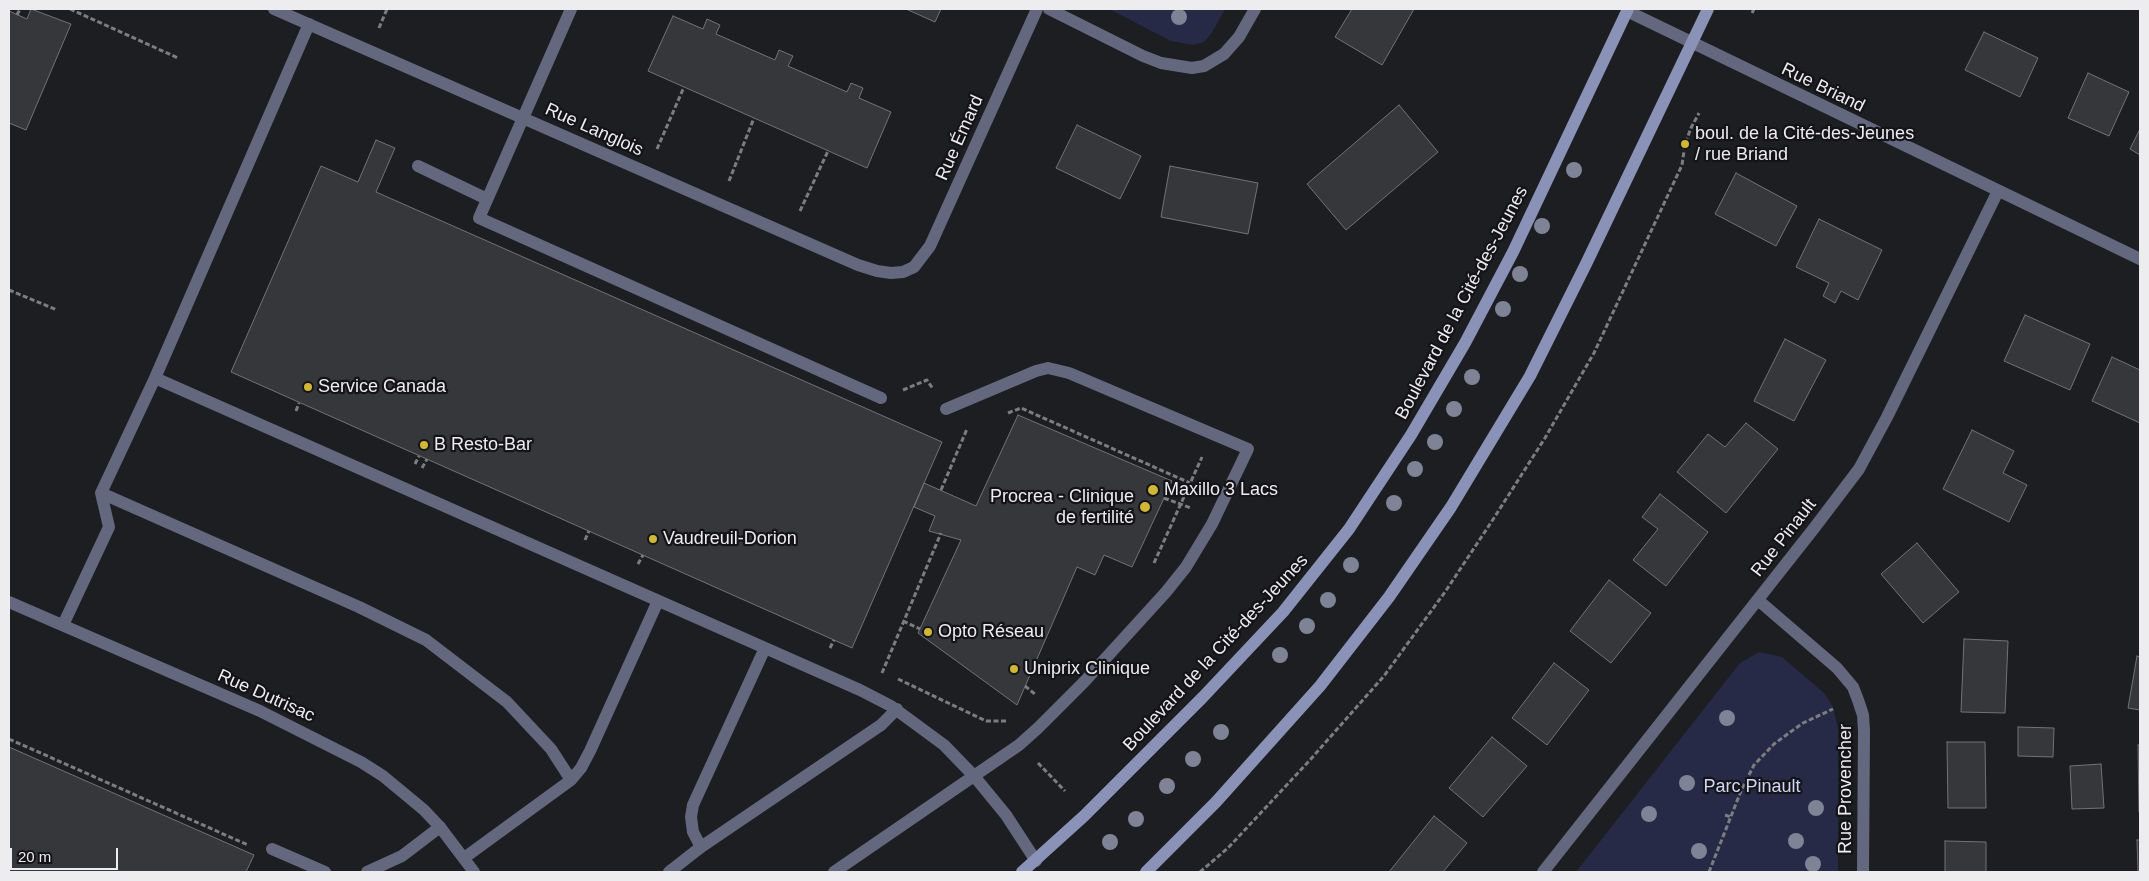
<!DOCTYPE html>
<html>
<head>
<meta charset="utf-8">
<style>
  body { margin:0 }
  #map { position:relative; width:2149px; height:881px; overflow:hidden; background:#1d1e22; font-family:Arial,sans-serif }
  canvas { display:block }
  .frame { position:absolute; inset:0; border:10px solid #ededf0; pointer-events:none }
  .scale { position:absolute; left:10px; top:848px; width:108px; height:22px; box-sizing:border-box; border:2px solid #ededf0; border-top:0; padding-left:6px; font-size:15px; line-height:18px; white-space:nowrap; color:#ededf0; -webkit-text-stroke:4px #141418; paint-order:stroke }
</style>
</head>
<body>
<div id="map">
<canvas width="2149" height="881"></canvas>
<div class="frame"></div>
<div class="scale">20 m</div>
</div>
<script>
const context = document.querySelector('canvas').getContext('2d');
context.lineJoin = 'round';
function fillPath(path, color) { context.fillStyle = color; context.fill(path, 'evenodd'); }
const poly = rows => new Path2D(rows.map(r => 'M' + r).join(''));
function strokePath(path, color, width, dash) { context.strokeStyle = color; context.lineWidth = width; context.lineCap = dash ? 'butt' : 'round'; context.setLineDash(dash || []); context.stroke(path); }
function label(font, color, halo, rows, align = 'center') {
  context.font = font + ' Arial,sans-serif'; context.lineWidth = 4.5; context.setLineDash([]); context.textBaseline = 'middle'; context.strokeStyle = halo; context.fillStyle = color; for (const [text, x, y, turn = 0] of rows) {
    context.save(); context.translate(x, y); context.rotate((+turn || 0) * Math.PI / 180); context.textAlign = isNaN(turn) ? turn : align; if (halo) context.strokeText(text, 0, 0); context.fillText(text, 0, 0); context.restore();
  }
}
fillPath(poly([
  [1109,9,1225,9,1211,34,1204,42,1193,45,1171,41],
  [1759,652,1782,657,1824,693,1833,707,1838,728,1838,872,1576,872,1740,663]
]), '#262a46');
const building = poly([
  [31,9,71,24,26,130,9,123,9,11,27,19,31,9],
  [906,9,941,9,935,22,906,9],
  [1352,9,1414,9,1382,65,1335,37,1352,9],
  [673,16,703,29,707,19,720,25,716,34,775,60,779,50,793,56,788,66,847,92,851,83,863,88,859,98,891,112,867,168,648,71,673,16],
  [1984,32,2038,58,2020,97,1965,70,1984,32],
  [2088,73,2129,92,2109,136,2068,118,2088,73],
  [1399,105,1438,152,1346,230,1307,184,1399,105],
  [1077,125,1141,156,1120,199,1056,168,1077,125],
  [2140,129,2140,155,2130,149,2140,129],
  [376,140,395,148,376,192,942,442,852,648,231,372,321,166,358,182,376,140],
  [1170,166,1258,183,1248,234,1161,217,1170,166],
  [1736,173,1797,206,1776,246,1715,214,1736,173],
  [1819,219,1882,250,1858,300,1841,291,1835,303,1823,296,1829,283,1796,267,1819,219],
  [2025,315,2090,344,2070,390,2004,361,2025,315],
  [1785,339,1826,360,1794,421,1754,401,1785,339],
  [2112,357,2140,370,2140,423,2092,401,2112,357],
  [1018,415,1172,481,1132,567,1104,555,1095,575,1077,567,1017,705,918,633,961,540,929,531,935,516,914,507,924,483,976,506,1018,415],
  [1746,423,1778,449,1726,513,1677,472,1708,434,1725,447,1746,423],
  [1972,430,2014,451,2003,473,2027,485,2009,522,1943,489,1972,430],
  [1660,494,1708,532,1666,586,1633,560,1658,529,1642,517,1660,494],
  [1917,543,1959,592,1923,623,1881,574,1917,543],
  [1609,580,1651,613,1611,663,1570,631,1609,580],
  [1964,639,2008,641,2005,713,1961,712,1964,639],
  [2137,656,2140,657,2140,710,2128,708,2137,656],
  [1554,663,1589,690,1547,745,1512,718,1554,663],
  [2018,727,2054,728,2053,757,2018,756,2018,727],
  [1492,737,1527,766,1483,817,1449,788,1492,737],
  [1947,742,1985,742,1986,808,1948,808,1947,742],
  [2138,745,2140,745,2140,812,2139,812,2138,745],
  [9,747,254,855,246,872,9,872,9,747],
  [2101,764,2104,808,2072,809,2070,766,2101,764],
  [1434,816,1467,843,1443,872,1389,872,1434,816],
  [2137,840,2140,840,2140,872,2138,872,2137,840],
  [1945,841,1986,842,1986,872,1945,872,1945,841]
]);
fillPath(building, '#36373b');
strokePath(building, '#727378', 1);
strokePath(poly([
  [70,9,178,58],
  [1752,13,1754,9],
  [17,15,20,9],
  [379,28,387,9],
  [657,149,684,87],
  [729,181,754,118],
  [800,211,828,151],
  [9,290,57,310],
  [903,390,927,380,933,389],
  [296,411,299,403],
  [1008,413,1021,408,1190,483],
  [415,464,419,456],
  [422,468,427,459],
  [941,490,967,429],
  [1164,498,1191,508],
  [585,540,589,531],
  [1154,563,1202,457],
  [638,564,643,555],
  [903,621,920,629],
  [830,648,834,640],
  [882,673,941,533],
  [898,679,986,721,1007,721],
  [1025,686,1036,695],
  [9,739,248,845],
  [1038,763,1065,791],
  [1725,815,1731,817],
  [1200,872,1228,848,1310,760,1384,676,1445,592,1492,521,1545,438,1594,353,1682,165,1685,144,1691,128,1699,113],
  [1709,872,1741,791,1754,765,1774,744,1789,733,1803,723,1833,709]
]), '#7d7d81', 3, [5, 2.5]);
strokePath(poly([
  [523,118,479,218,881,398],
  [418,166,487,199],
  [155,378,309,24],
  [101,493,359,607,426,640,507,702,551,749,571,780,464,858],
  [63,625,109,527,101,493,155,378,860,690,891,706,944,745,974,776,1006,815,1036,861],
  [765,648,693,805,691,817,693,832,701,847,881,725,897,709],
  [571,780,581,768,590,751,658,601],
  [272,849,325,872],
  [367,872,402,856,440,827],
  [669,872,701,847],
  [834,872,1019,745,1038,728,1084,682,1166,592,1186,567,1212,524,1248,449,1069,373,1048,368,1036,371,946,409]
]), '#64687f', 12);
strokePath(poly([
  [274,9,858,265,877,271,891,273,903,272,914,267,930,246,1037,9],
  [1049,9,1143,56,1161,63,1192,68,1204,66,1224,54,1239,37,1255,9],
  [1627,11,2140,259],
  [523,118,571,9],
  [1758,600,1837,668,1853,687,1858,700,1863,715,1864,731,1863,872],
  [9,602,260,711,361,762,383,776,424,810,440,827,474,872],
  [1543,872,1815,527,1859,469,1887,417,1998,191]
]), '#64687f', 12);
strokePath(poly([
  [1022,872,1084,816,1203,697,1283,612,1349,529,1411,435,1465,343,1513,252,1628,9],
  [1146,872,1216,802,1320,686,1389,597,1451,507,1530,376,1586,264,1708,9]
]), '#8b92b7', 12);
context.fillStyle = '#7f8396';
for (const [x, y] of [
  [1179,17],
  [1574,170],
  [1542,226],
  [1520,274],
  [1503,309],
  [1472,377],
  [1454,409],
  [1435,442],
  [1415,469],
  [1394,503],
  [1351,565],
  [1328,600],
  [1307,626],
  [1280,655],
  [1727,718],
  [1221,732],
  [1193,759],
  [1687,783],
  [1167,786],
  [1816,808],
  [1649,814],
  [1136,819],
  [1796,841],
  [1110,842],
  [1699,851],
  [1813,864]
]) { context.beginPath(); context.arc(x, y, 8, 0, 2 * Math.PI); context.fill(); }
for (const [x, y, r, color] of [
  [1685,144,5,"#d1b736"],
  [308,387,5,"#d1b736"],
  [424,445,5,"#d1b736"],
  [1153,490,6,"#d1b736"],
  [1145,507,6,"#d1b736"],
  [653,539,5,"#d1b736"],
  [928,632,5,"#d1b736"],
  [1014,669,5,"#d1b736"]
]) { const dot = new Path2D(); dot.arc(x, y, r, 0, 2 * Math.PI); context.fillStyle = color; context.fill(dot); strokePath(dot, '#141418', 2); }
label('18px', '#ededf0', '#141418', [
  ["Rue Briand",1823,88,26],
  ["Rue Langlois",594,130,24],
  ["Rue Émard",960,138,-66],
  ["Boulevard de la Cité-des-Jeunes",1462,303,-62],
  ["Rue Pinault",1784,538,-52],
  ["Boulevard de la Cité-des-Jeunes",1216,653,-47],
  ["Rue Dutrisac",266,696,24],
  ["Rue Provencher",1846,789,-90]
]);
label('18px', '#ededf0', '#141418', [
  ["boul. de la Cité-des-Jeunes",1695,134],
  ["/ rue Briand",1695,155],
  ["Service Canada",318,387],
  ["B Resto-Bar",434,445],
  ["Maxillo 3 Lacs",1164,490],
  ["Procrea - Clinique",1134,497,"right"],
  ["de fertilité",1134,518,"right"],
  ["Vaudreuil-Dorion",663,539],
  ["Opto Réseau",938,632],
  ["Uniprix Clinique",1024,669]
], 'left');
label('18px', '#cfd5f5', '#141418', [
  ["Parc Pinault",1752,787]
]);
</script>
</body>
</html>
